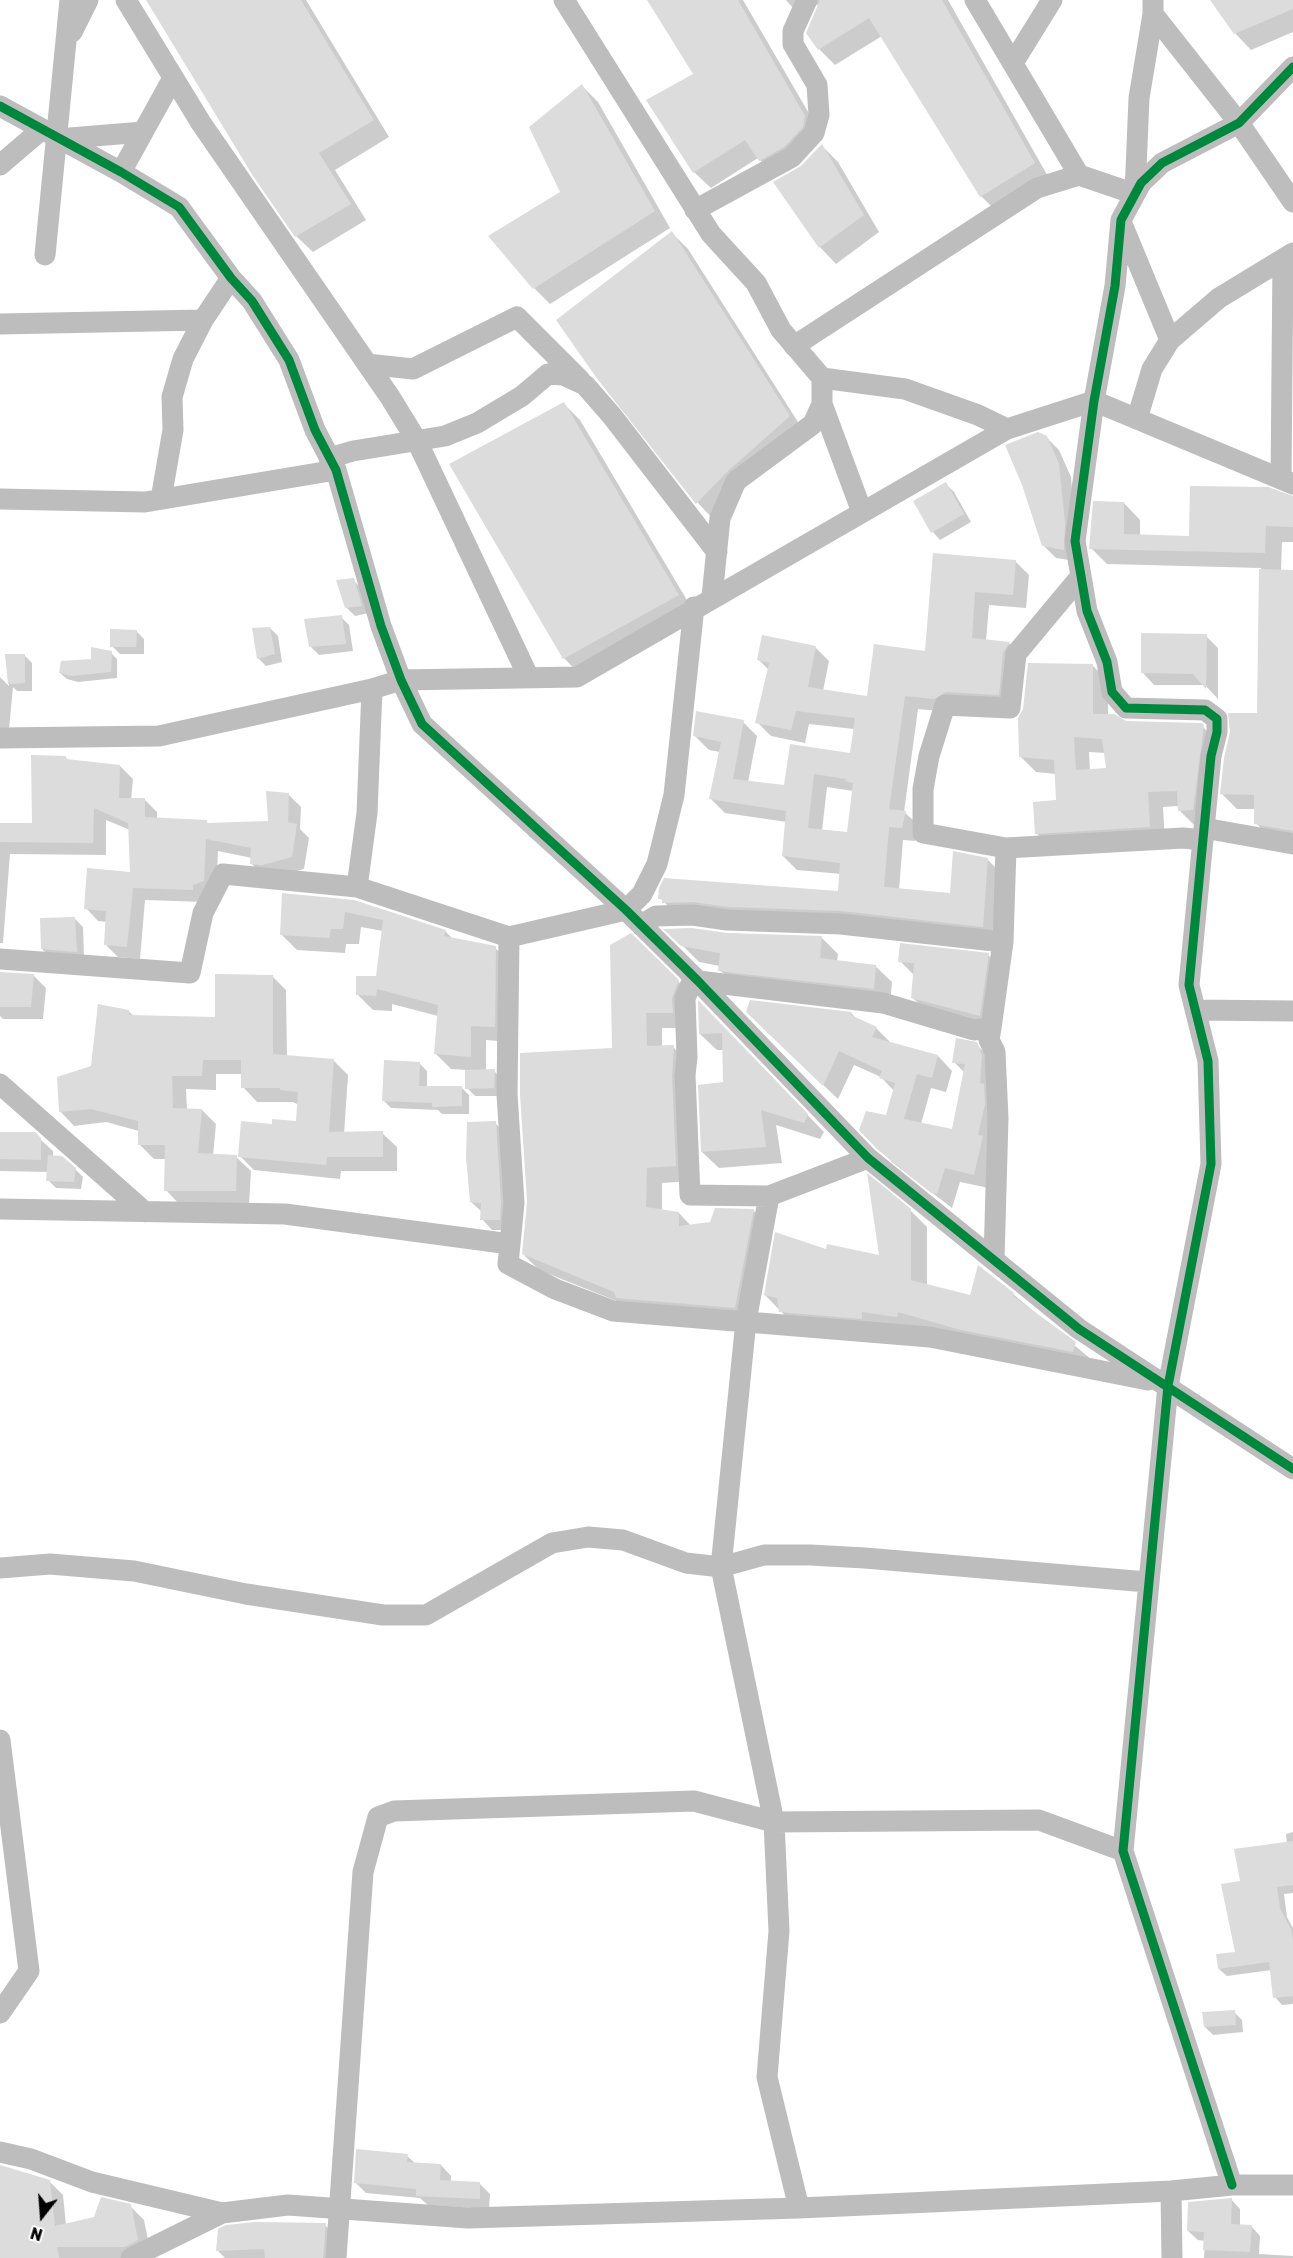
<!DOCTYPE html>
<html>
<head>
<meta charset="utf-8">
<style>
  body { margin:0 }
  #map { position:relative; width:1293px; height:2258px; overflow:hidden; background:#fff; font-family:Rubik,sans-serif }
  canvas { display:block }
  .north { position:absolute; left:12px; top:2186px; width:60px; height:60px; -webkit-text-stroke:4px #fff; paint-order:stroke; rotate:197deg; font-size:16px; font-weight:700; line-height:24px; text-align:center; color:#000 }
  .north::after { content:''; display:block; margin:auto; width:21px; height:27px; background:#000; clip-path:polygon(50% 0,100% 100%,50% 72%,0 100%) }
</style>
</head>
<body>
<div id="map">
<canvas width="1293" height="2258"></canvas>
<div class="north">N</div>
</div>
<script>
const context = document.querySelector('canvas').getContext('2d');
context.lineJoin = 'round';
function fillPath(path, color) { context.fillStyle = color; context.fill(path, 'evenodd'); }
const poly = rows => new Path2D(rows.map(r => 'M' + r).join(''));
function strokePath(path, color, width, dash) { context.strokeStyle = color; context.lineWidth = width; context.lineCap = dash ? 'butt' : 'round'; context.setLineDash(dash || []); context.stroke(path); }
fillPath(poly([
  [147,0,306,0,389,137,335,170,366,220,313,252,296,236],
  [653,0,743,0,821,134,776,176,758,158,711,188,694,172,695,75],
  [786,0,948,0,1050,180,997,212,981,196,882,36,835,65,819,49,820,5,816,5,806,23],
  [1212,0,1293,0,1293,32,1251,50,1235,33],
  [582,86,598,102,670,228,550,304,534,288,562,192],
  [822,146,838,162,879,232,836,264,820,247,775,182,802,167],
  [672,233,688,249,805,433,745,487,714,520,698,503,599,379],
  [564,404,580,420,694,612,580,675,564,658],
  [1046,437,1059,450,1071,477,1076,536,1075,561,1056,558,1043,545],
  [946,484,954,492,971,522,940,540,933,532],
  [1293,498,1293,542,1282,542,1281,571,1293,572,1293,843,1271,839,1256,823,1256,809,1237,809,1222,794,1258,715,1261,568,1107,564,1091,548,1124,503,1140,520,1140,536,1191,537],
  [934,555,1015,561,1029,575,1026,608,989,605,986,641,1009,643,1022,657,1012,708,949,712,918,709,904,812,920,826,915,841,903,840,899,890,951,894,987,859,1001,873,996,940,678,916,660,898,839,893,841,874,797,870,783,856,787,822,725,813,711,799,720,752,709,750,695,736,743,722,757,736,748,782,786,787,851,754,854,729,809,724,805,743,771,736,757,722,769,670,759,660,815,647,829,661,823,691,868,698,926,653],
  [827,787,853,791,849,834,822,831],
  [353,580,361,588,369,613,355,616,347,608],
  [341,617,349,625,353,651,319,655,311,647],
  [270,628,278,636,282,662,266,666,258,658],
  [136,631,144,639,144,654,120,654,112,646],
  [1206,636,1218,648,1218,699,1205,685,1154,685,1142,672],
  [111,653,117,659,117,678,78,682,67,679,60,673],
  [7,655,24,655,32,663,32,691,17,691,13,687,9,729,0,728,0,677,9,686],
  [1093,666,1108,681,1108,715,1125,722,1203,727,1219,743,1195,826,1179,810,1179,806,1163,807,1165,842,1052,849,1036,833,1058,802,1056,774,1036,772,1021,757],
  [1089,752,1105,753,1107,770,1090,771],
  [65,757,69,761,120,766,133,779,131,800,144,799,157,812,157,819,206,822,209,825,269,823,288,794,301,807,300,829,309,838,304,869,276,877,264,876,251,863,252,858,218,851,216,894,205,902,145,900,140,959,118,957,105,944,107,922,98,921,86,908,132,874,130,830,106,820,106,855,10,854,3,943,0,943,0,824,33,824],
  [284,894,445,931,453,939,495,948,511,963,510,1042,486,1040,486,1071,494,1071,502,1079,502,1096,475,1096,467,1088,467,1070,451,1069,435,1053,438,1016,392,1004,392,1011,373,1010,358,995,377,978,383,931,361,927,359,944,346,944,345,953,297,950,281,934],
  [75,919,83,927,84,959,50,957,42,949],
  [667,930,822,938,838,954,837,961,875,966,892,982,890,1004,736,986,720,970,720,966,699,962],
  [631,935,694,997,688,1028,662,1028,662,1047,673,1047,689,1063,691,1181,662,1183,662,1211,679,1213,691,1226,711,1224,753,1210,769,1226,751,1323,624,1304,539,1270,523,1254,613,1049],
  [988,955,1004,971,996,1032,929,1014,912,997,914,975,900,961],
  [0,973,34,976,46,988,43,1019,3,1019,0,1016],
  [272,976,286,990,287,1057,334,1061,348,1075,344,1134,382,1133,397,1147,397,1171,341,1171,340,1179,254,1170,240,1156,273,1125,297,1123,299,1105,293,1102,257,1102,243,1087,242,1074,216,1074,216,1090,186,1089,187,1110,202,1110,216,1124,213,1156,236,1157,251,1171,249,1205,180,1205,166,1190,167,1159,154,1159,139,1144,139,1131,106,1122,74,1126,60,1111,128,1011,134,1016,216,1018],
  [751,1002,852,1014,858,1020,876,1028,891,1043,938,1056,952,1071,946,1092,931,1088,921,1124,953,1131,965,1073,954,1062,976,1044,991,1059,989,1188,960,1182,952,1208,893,1163,861,1130,887,1117,894,1091,881,1077,854,1065,838,1099,762,1027],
  [714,1018,824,1132,820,1139,776,1125,782,1163,719,1168,702,1152,725,1084,724,1050,717,1050,700,1034],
  [419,1063,427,1071,427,1087,461,1087,469,1095,469,1114,442,1114,438,1110,391,1108,383,1100],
  [495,1123,506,1134,510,1230,492,1230,482,1219,482,1212,471,1202],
  [0,1133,40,1139,53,1151,53,1157,75,1169,83,1177,81,1189,56,1188,48,1180,48,1172,0,1171],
  [910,1210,927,1227,927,1285,971,1296,1013,1294,1092,1360,797,1328,765,1295,828,1251,881,1257],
  [1293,1832,1293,1893,1284,1894,1287,1917,1293,1928,1293,2004,1282,2005,1275,1997,1272,1970,1227,1976,1219,1969,1236,1953,1241,1883,1287,1843,1286,1834],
  [1234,2012,1242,2020,1243,2032,1213,2035,1205,2027],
  [407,2156,416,2164,441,2165,451,2176,451,2182,480,2184,490,2194,489,2209,428,2205,420,2198,366,2193,356,2183],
  [0,2166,49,2181,63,2195,66,2225,95,2219,130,2206,144,2220,151,2254,144,2258,0,2258],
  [1231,2199,1240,2209,1240,2226,1251,2226,1260,2236,1259,2254,1293,2256,1293,2258,1204,2258,1205,2241,1198,2240,1188,2231],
  [325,2225,336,2236,335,2258,225,2258,218,2251]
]), '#0003');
fillPath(poly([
  [146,0,301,0,374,120,319,153,351,204,295,237,253,176],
  [647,0,738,0,805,116,803,127,784,147,759,161,745,140,693,173,646,100,693,74],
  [820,0,942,0,1035,163,980,197,869,18,818,50,806,33],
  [1210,0,1293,0,1293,9,1234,34],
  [582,84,655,211,533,289,488,236,560,192,529,127],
  [822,144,864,215,819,248,773,182,801,166],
  [672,231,790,416,728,471,696,504,598,380,556,320],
  [564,402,679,595,563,659,449,464],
  [1038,432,1047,436,1059,464,1065,523,1064,550,1042,546,1022,485,1005,445],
  [946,482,964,514,931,533,913,501],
  [1190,486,1268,487,1293,496,1293,527,1266,526,1265,553,1089,549,1093,501,1124,502,1124,534,1189,536],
  [933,553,1016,560,1013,595,975,592,972,638,1010,642,1003,653,999,695,946,692,934,699,905,696,889,809,906,811,902,828,889,827,884,887,950,893,953,851,988,858,983,927,842,911,728,907,693,902,662,903,662,899,658,899,659,888,664,878,838,891,840,863,782,856,786,811,709,799,721,742,693,736,696,711,744,720,733,779,784,785,790,744,850,753,855,718,796,711,791,730,755,723,769,663,757,660,762,635,816,646,808,687,867,696,874,644,925,651],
  [814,774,846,779,845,781,853,783,847,832,808,828],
  [1259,569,1293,570,1293,831,1254,824,1254,795,1220,794,1224,758,1230,732,1228,713,1257,713],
  [354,578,362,606,345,608,336,580],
  [342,615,346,644,309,647,304,619],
  [270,627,275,654,257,659,252,628],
  [110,629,137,630,136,647,110,647],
  [1141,633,1207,634,1206,689,1193,674,1141,673],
  [91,647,112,651,111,672,71,676,59,673,61,661,91,659],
  [5,654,25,654,25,683,8,684],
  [1028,663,1093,664,1093,714,1114,714,1126,721,1201,723,1204,725,1193,810,1178,811,1177,791,1148,792,1150,827,1035,834,1033,802,1056,800,1054,760,1019,757,1018,718,1023,709],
  [1074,737,1102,739,1106,768,1076,770],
  [31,755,66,756,66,759,120,765,119,798,145,798,145,817,207,820,207,823,268,821,266,791,289,793,288,822,297,824,292,857,262,865,250,864,251,848,206,839,204,881,193,885,193,890,133,888,127,947,104,945,106,911,84,909,87,868,130,872,128,823,94,808,93,843,0,842,0,823,32,823],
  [282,893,354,900,446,930,444,936,496,946,495,1027,471,1026,471,1057,434,1054,438,1005,377,989,376,996,356,995,356,976,376,976,383,920,345,912,343,929,331,929,329,938,280,935],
  [75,917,77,952,41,949,40,918],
  [692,928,727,933,822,936,820,958,876,965,874,989,718,971,720,953,681,946,663,929],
  [631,933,679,980,672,998,673,1013,646,1013,647,1046,674,1045,672,1076,676,1166,647,1168,646,1207,679,1212,679,1226,710,1222,715,1208,754,1209,735,1308,616,1298,614,1292,522,1254,527,1202,520,1094,520,1053,612,1048,610,945],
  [900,943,989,953,980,1016,911,998,914,963,898,962],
  [0,972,34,974,31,1007,0,1007],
  [215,974,273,975,273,1054,334,1059,329,1132,383,1131,383,1157,327,1157,326,1165,238,1157,241,1121,272,1124,272,1119,296,1121,298,1092,280,1090,280,1088,241,1088,241,1060,203,1060,202,1076,172,1076,173,1108,202,1109,198,1153,237,1155,236,1191,164,1191,165,1145,138,1145,138,1121,91,1109,59,1112,57,1077,91,1066,98,1004,129,1010,129,1015,215,1017],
  [698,1000,808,1114,804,1123,761,1110,766,1147,701,1152,698,1085,723,1082,722,1033,699,1034],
  [750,1000,852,1012,851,1015,877,1027,872,1037,938,1055,932,1078,917,1074,904,1119,952,1129,965,1064,952,1063,956,1038,977,1042,982,1055,980,1083,984,1084,985,1104,978,1135,983,1136,974,1175,945,1168,937,1194,931,1193,877,1149,859,1130,866,1111,886,1115,895,1083,879,1078,882,1071,839,1051,823,1086,746,1012],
  [384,1060,420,1062,419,1086,462,1086,462,1106,432,1107,432,1103,382,1101],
  [495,1069,494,1088,465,1089,465,1070],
  [496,1121,501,1203,500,1220,480,1220,481,1203,470,1202,466,1157,467,1122],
  [0,1132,35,1132,41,1138,41,1160,0,1159],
  [48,1155,62,1156,76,1168,74,1182,46,1181],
  [867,1173,911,1209,911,1280,970,1295,978,1265,1014,1293,1013,1296,1076,1342,1073,1352,961,1330,898,1312,897,1317,862,1312,862,1319,779,1312,777,1298,764,1295,775,1232,826,1249,827,1244,879,1255],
  [1293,1841,1293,1885,1277,1887,1280,1908,1291,1929,1293,1941,1293,1996,1273,1998,1269,1962,1218,1969,1216,1954,1235,1952,1221,1884,1240,1881,1234,1849],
  [1235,2010,1236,2025,1204,2027,1202,2012],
  [356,2149,408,2154,407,2162,441,2164,440,2180,480,2182,480,2199,416,2196,416,2189,354,2183],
  [0,2165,50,2180,55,2226,94,2217,101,2197,131,2204,138,2240,125,2247,57,2247,59,2258,0,2258],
  [1232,2198,1231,2224,1252,2225,1250,2252,1203,2250,1204,2232,1187,2231,1188,2202],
  [255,2222,326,2223,323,2258,265,2258,264,2249,216,2251,218,2229,226,2225]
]), '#dcdcdc');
strokePath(poly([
  [126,0,201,123,390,397,417,441,529,678],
  [564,0,711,234,756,283,781,330,822,378,822,404,813,424,736,481,720,518,712,597],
  [975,0,1079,175],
  [1153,14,1239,123,1293,202],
  [72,32,88,0],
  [1013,63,1052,0],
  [0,106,121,172,179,207,231,278,252,301,289,360,315,430,336,470,381,626,401,680,422,724,626,910,698,981,868,1158,1079,1329,1293,1469],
  [58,139,143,132],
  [0,165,41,130],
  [121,172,173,78],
  [695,210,792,157,814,133,819,115,817,85,793,44,793,31,807,0],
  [1122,224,1170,340],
  [45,255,70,0],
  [0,324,203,320],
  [794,346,1037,188,1079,175,1135,194,1139,98,1153,14,1153,0],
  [367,364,413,369,517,317,580,380],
  [822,378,905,389,978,415,1007,429],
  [822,404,862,512],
  [1137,419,1152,369,1170,340,1219,298,1293,253],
  [329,458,353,451,445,436,477,423,522,396,548,374,563,375,585,385,612,416,717,552],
  [1281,479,1283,259],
  [0,499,145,502,336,470],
  [161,499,173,430,172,397,183,359,203,320,231,278],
  [0,738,159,736,372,689,401,680,577,677,1007,429,1094,401,1293,484],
  [1204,828,1293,844],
  [1006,848,1183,838,1203,840],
  [357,887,367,813,372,689],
  [641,925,656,916,693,915,727,920,841,924,1003,942,1006,848,923,833,923,789,929,756,945,705,1010,708,1016,654,1081,576],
  [0,959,190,973,203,913,223,874,357,887,509,937],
  [694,977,685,998,687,1057,685,1075,690,1195,769,1196],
  [698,981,883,1003,974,1030,991,1028,989,1040,995,1052,998,1118,994,1260],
  [1195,1010,1293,1011],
  [991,1028,1003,942],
  [0,1084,145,1212],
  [0,1209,285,1214,510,1244,508,1264,555,1289,613,1311,930,1337,1148,1380],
  [510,1244,514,1203,507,1094,509,937,626,910,642,894,657,864,674,795,694,607],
  [0,1568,50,1564,134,1571,246,1594,383,1615,426,1615,552,1543,588,1537,623,1540,686,1563,721,1567,764,1555,810,1555,865,1558,1147,1582],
  [0,1740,29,1971,0,2013],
  [0,2152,31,2159,92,2182,222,2213],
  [1232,2185,1123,1851,1168,1386,1211,1164,1208,1061,1189,985,1211,756,1217,732,1217,719,1205,710,1126,708,1112,692,1107,662,1087,611,1075,541,1094,401,1115,286,1121,220,1141,183,1162,163,1239,123,1293,67],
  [1171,2191,1172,2258],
  [799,2208,767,2077,779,1931,774,1822,721,1567,746,1321,769,1196,868,1158],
  [131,2258,222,2213,288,2205,468,2218,799,2208,1171,2191,1232,2185,1293,2185],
  [336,2258,363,1872,378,1817,394,1811,694,1801,774,1822,1039,1820,1123,1851]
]), '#bdbdbd', 21);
strokePath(poly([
  [0,106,121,172,179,207,231,278,252,301,289,360,315,430,336,470,381,626,401,680,422,724,626,910,698,981,868,1158,1079,1329,1293,1469],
  [1232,2185,1123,1851,1168,1386,1211,1164,1208,1061,1189,985,1211,756,1217,732,1217,719,1205,710,1126,708,1112,692,1107,662,1087,611,1075,541,1094,401,1115,286,1121,220,1141,183,1162,163,1239,123,1293,67]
]), '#00873e', 9);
</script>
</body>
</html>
